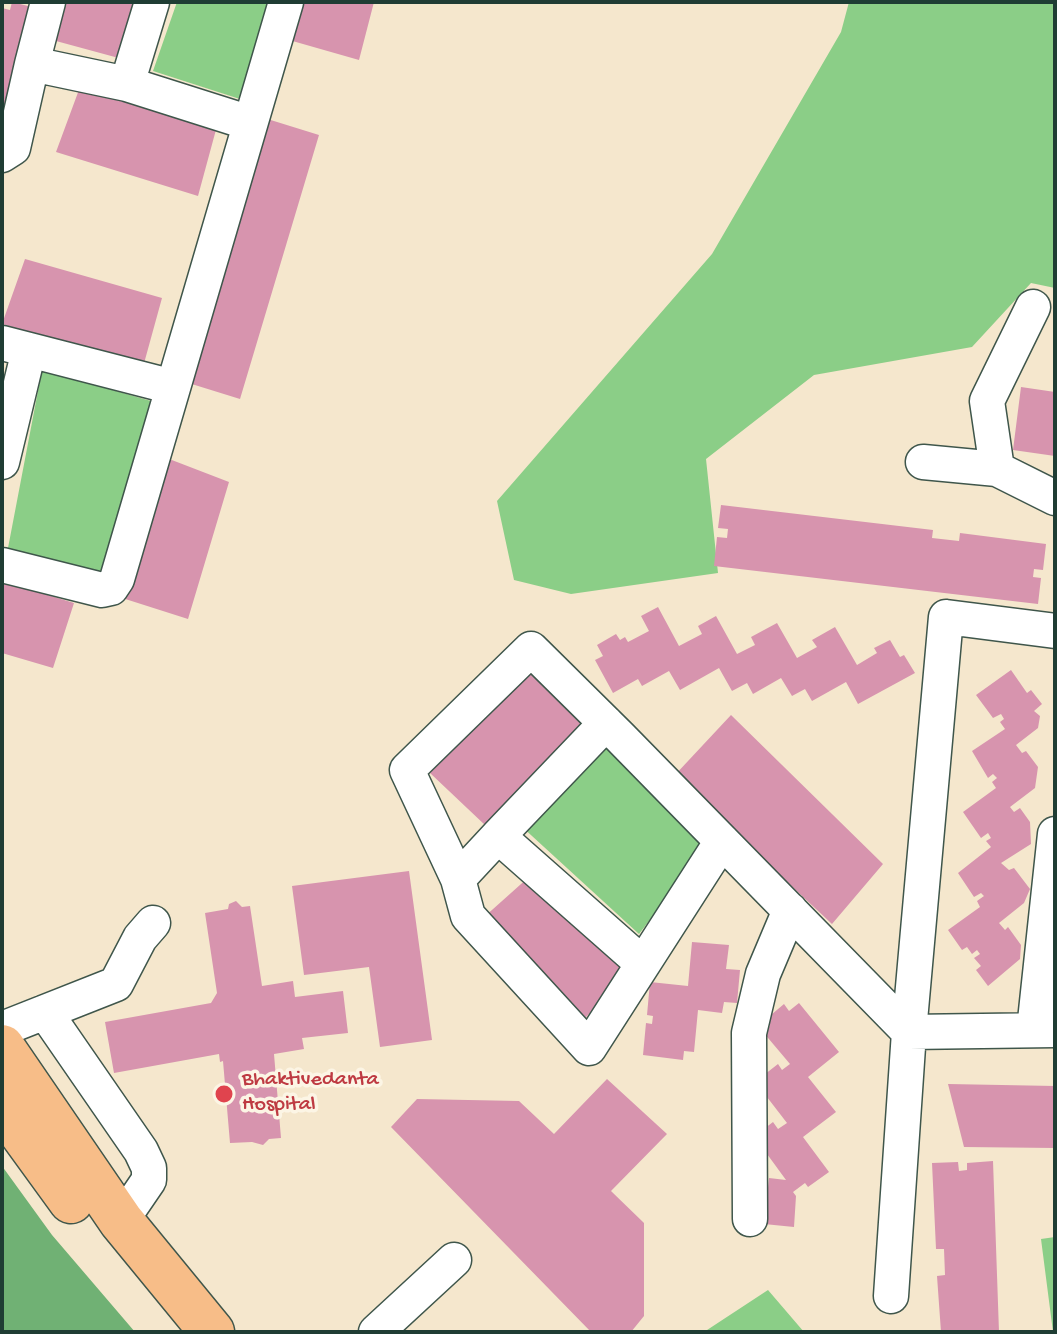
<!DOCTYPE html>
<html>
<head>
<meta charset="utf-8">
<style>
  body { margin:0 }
  #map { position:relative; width:1057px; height:1334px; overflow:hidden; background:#f5e7cd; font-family:"Gochi Hand",sans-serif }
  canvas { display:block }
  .frame { position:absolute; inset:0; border:4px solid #1f3d34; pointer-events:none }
</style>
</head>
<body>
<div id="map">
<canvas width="1057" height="1334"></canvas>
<div class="frame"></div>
</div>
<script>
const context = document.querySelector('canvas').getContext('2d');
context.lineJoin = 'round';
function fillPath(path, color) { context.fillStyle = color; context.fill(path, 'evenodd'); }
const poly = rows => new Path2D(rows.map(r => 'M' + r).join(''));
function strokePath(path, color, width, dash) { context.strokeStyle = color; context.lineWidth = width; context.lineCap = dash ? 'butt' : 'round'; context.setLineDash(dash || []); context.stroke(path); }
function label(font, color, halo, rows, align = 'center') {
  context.font = font + ' "Gochi Hand",sans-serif'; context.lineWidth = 7; context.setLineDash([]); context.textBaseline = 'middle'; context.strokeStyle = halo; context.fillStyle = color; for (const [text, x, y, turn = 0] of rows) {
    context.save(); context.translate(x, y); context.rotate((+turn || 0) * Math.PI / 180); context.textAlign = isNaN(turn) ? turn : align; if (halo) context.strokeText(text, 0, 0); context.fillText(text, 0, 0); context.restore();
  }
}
fillPath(poly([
  [177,2,271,2,243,100,153,71],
  [849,2,1055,2,1055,288,1031,283,972,347,814,375,706,459,718,573,571,594,514,580,497,501,712,254,841,32],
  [42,370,151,401,100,573,8,548],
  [606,738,709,842,639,934,520,825],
  [1055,1237,1055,1332,1053,1332,1041,1239],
  [768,1290,804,1332,704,1332]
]), '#8bce87');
fillPath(poly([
  [2,1166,52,1235,135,1332,2,1332]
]), '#70b174');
fillPath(poly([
  [12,2,36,8,2,135,2,8,10,10],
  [66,2,140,2,126,60,56,41],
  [301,2,374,2,359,60,289,40],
  [80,87,217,126,198,196,56,152],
  [261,117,319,135,240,399,182,381],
  [25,259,162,298,143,367,2,324],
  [1021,387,1055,392,1055,456,1013,450],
  [164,457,229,482,188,619,119,597],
  [721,505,933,530,932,538,959,541,960,533,1046,544,1043,570,1034,569,1033,577,1041,578,1038,604,714,566,717,537,727,538,728,529,718,528],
  [2,581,74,603,53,668,2,653],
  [658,607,679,646,702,634,698,626,716,616,737,654,755,645,751,637,777,623,797,658,817,647,812,640,835,627,857,665,877,653,874,648,890,640,900,657,904,655,915,673,858,704,846,682,812,701,805,689,792,696,781,678,753,694,747,683,732,691,719,668,680,690,669,671,642,686,638,679,613,693,595,660,603,656,597,645,616,634,620,640,625,637,628,642,649,631,641,616],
  [1011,670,1027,693,1031,690,1042,704,1034,711,1040,716,1038,728,1016,745,1022,753,1026,751,1038,767,1035,788,1010,807,1014,812,1020,808,1030,822,1031,844,1001,863,1009,870,1014,868,1030,889,1024,903,999,923,1005,930,1008,927,1021,945,1020,959,988,986,976,970,981,966,974,958,980,954,977,950,972,954,967,947,962,950,948,930,980,907,977,901,984,896,981,893,974,897,958,873,991,847,986,841,991,838,988,833,981,838,963,812,996,788,992,782,997,778,993,774,988,778,972,751,1005,729,1000,722,1004,719,1001,714,993,718,976,695],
  [528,672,587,726,486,826,430,773],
  [731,715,883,864,832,924,674,776],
  [409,871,432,1040,380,1047,369,967,304,975,292,886],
  [530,876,628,975,583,1020,483,918],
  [236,901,242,907,250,906,262,986,293,981,295,997,343,991,348,1033,302,1038,304,1049,274,1054,281,1138,269,1139,263,1145,252,1142,230,1143,223,1061,220,1062,219,1054,114,1073,105,1022,211,1003,217,993,205,913,228,909,229,904],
  [692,942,729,945,726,969,740,970,737,1003,724,1002,722,1013,698,1010,694,1052,684,1051,683,1060,643,1055,646,1023,652,1024,653,1016,647,1015,650,982,688,986],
  [799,1003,839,1052,808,1077,836,1112,803,1137,829,1172,808,1187,805,1183,793,1192,796,1196,794,1227,764,1224,769,1178,786,1180,759,1143,756,1135,773,1122,778,1129,787,1123,760,1088,760,1078,778,1064,782,1070,790,1064,763,1032,770,1026,765,1020,784,1004,789,1011],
  [607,1079,667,1134,611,1191,644,1223,644,1316,631,1332,591,1332,391,1127,417,1099,519,1101,554,1134],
  [948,1084,1055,1086,1055,1148,964,1147],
  [993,1161,999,1332,941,1332,937,1276,945,1275,944,1249,936,1249,932,1163,958,1162,959,1171,967,1170,967,1163]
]), '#d794ae');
const minor = poly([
  [32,64,48,2],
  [127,84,152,2],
  [2,155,13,148,32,64,127,84,250,123],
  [2,343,173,387],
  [2,462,29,350],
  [923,462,997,469,1055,498],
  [997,469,987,401,1033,307],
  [2,565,102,590,111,588,117,579,286,2],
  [606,723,498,836,643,964],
  [722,841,589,1048,468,916,458,879,407,770,531,649,620,737,909,1032],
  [458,879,498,836],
  [45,1012,141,1151,149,1168,149,1180,121,1221],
  [2,1029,116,984,140,938,153,923],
  [1034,1030,1055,834],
  [909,1032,1055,1030],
  [750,1219,749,1033,763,974,790,910],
  [891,1296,909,1032,946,617,1055,631],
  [376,1332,454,1260]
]);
const major = poly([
  [2,1047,121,1221,212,1332],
  [2,1106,71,1201]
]);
strokePath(minor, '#3f564b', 37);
strokePath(major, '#3f564b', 47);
strokePath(minor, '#fff', 34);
strokePath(major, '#f7bd88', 44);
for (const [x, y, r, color] of [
  [224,1094,10,"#e0444e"]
]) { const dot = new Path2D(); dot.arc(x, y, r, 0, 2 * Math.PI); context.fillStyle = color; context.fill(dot); strokePath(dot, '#fcf5e5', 3); }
label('22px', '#be3a42', '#fcf5e5', [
  ["Bhaktivedanta",242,1081],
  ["Hospital",242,1106]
], 'left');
</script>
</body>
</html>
